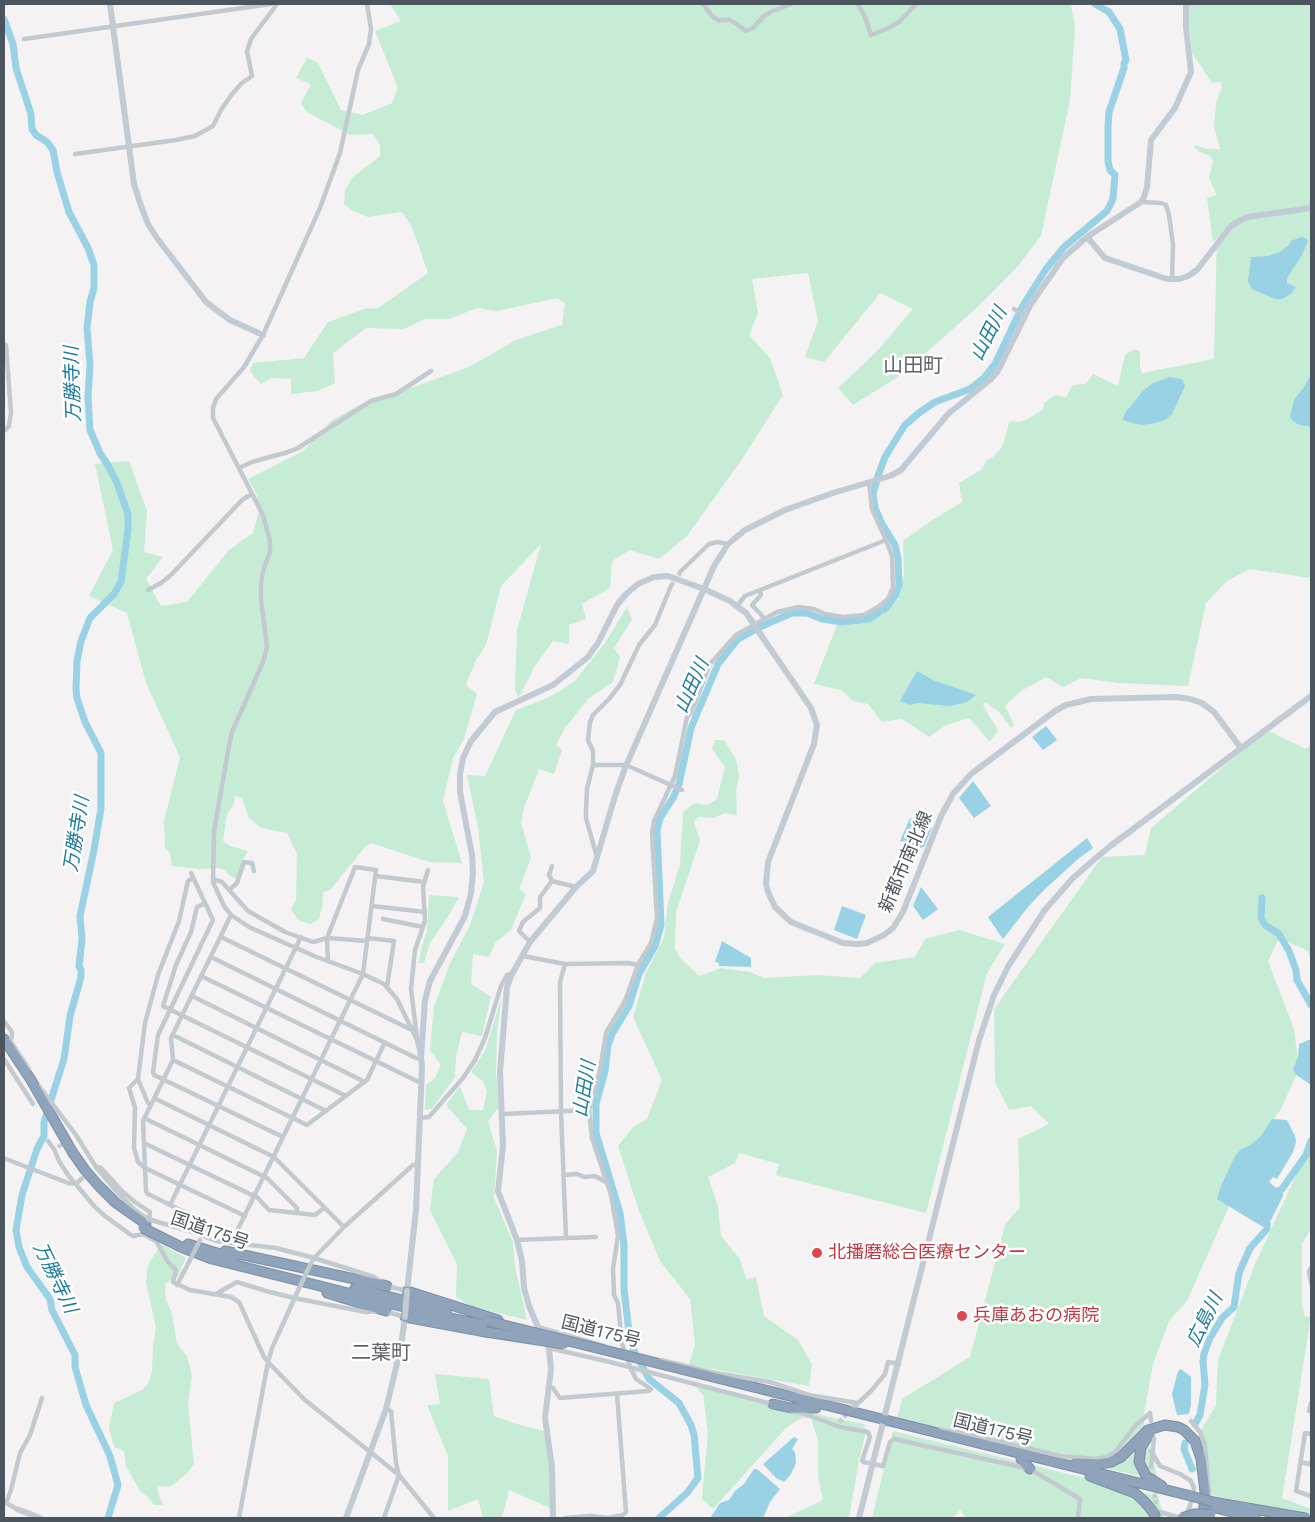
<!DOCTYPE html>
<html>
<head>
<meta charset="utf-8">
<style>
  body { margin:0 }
  #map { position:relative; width:1315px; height:1522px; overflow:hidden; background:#f4f2f2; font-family:"Work Sans",sans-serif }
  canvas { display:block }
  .frame { position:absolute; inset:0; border:5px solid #4c555e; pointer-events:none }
</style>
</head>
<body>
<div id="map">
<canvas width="1315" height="1522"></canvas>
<div class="frame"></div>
</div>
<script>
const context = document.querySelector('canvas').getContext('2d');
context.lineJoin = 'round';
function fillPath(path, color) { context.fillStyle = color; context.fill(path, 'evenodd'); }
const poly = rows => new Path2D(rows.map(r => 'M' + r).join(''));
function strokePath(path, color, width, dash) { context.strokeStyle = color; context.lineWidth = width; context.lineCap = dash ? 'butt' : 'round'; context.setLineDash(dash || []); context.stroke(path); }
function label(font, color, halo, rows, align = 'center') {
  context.font = font + ' "Work Sans","Noto Sans JP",sans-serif'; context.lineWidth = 5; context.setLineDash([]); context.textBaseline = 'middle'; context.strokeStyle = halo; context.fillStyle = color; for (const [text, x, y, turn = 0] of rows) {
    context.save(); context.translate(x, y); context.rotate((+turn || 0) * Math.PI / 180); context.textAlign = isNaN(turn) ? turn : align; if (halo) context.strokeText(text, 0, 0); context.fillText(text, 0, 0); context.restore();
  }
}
fillPath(poly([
  [390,4,1071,4,1075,28,1070,100,1041,236,1018,266,984,301,944,337,896,378,853,405,838,388,876,352,913,309,880,293,824,362,805,357,818,321,808,273,752,279,758,313,749,335,770,358,783,395,740,462,687,536,659,559,630,550,612,561,610,588,582,604,586,619,569,625,569,644,553,641,535,666,519,697,515,690,517,630,541,544,501,586,486,645,476,660,466,685,477,694,464,739,453,758,443,801,462,863,429,862,371,843,365,847,330,890,323,892,322,907,319,919,310,924,298,920,291,909,296,900,297,854,287,833,261,828,249,818,242,798,235,796,233,806,227,814,223,841,230,846,248,851,244,858,237,880,229,875,225,870,219,868,201,869,172,866,170,853,165,847,164,821,180,757,146,683,127,613,89,596,113,550,95,464,129,461,147,511,144,552,163,557,146,579,161,606,187,602,229,550,253,533,258,514,257,495,248,479,303,451,331,421,370,399,417,386,469,367,516,340,562,325,565,303,557,298,497,311,477,308,449,319,424,319,404,329,366,328,333,353,335,383,318,391,291,394,291,379,272,378,261,384,254,377,250,370,253,363,304,358,328,322,364,309,378,308,428,273,412,227,402,212,368,217,353,211,344,204,345,190,353,177,380,156,380,145,373,134,350,135,307,112,301,103,311,84,296,78,307,58,318,63,341,110,363,115,392,103,398,88,375,31,401,21],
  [1189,4,1311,4,1311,578,1250,569,1227,581,1206,603,1188,686,1119,683,1081,678,1063,687,1046,677,1021,691,1005,706,1014,725,1011,728,999,712,985,702,983,706,998,730,990,742,969,718,946,725,929,737,902,719,882,722,868,704,853,701,841,690,814,684,837,625,882,616,898,599,904,575,903,541,928,523,962,502,959,483,981,470,987,460,992,458,1000,450,1004,442,1009,423,1012,421,1020,422,1028,419,1042,410,1045,402,1055,395,1066,397,1073,385,1086,384,1093,374,1118,386,1125,355,1134,349,1139,351,1140,354,1140,368,1142,373,1214,359,1217,238,1213,242,1207,198,1217,195,1209,178,1213,161,1210,156,1202,153,1195,148,1195,145,1206,149,1220,149,1214,126,1216,104,1220,91,1222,91,1221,82,1212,83,1192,53,1188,10],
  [627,607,632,620,614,648,620,657,613,682,588,699,565,728,556,745,562,750,554,774,539,769,524,808,521,822,531,858,519,889,526,894,511,930,495,943,489,957,473,954,471,984,491,997,482,1036,462,1032,456,1057,455,1077,432,1109,425,1110,426,1085,435,1078,441,1064,430,1050,434,1007,450,963,470,925,484,882,478,827,467,775,485,776,516,710,550,697,574,682,605,643],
  [1267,730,1306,749,1311,744,1311,961,1308,951,1279,938,1268,961,1294,1029,1299,1069,1281,1109,1258,1141,1187,1301,1169,1321,1153,1364,1143,1419,1158,1480,1069,1460,897,1418,902,1399,970,1357,1005,1225,1020,1207,1018,1139,1049,1124,1031,1106,1009,1110,995,1082,994,1009,1102,857,1145,855,1151,828],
  [715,740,724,740,736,759,739,776,736,791,737,815,724,813,714,818,698,817,694,822,700,841,676,912,675,949,681,959,699,976,721,968,750,972,764,978,818,975,860,978,875,963,915,957,925,939,959,930,1005,944,987,973,926,1213,776,1175,779,1164,739,1153,735,1163,708,1177,718,1207,721,1236,740,1259,746,1279,756,1277,764,1316,798,1340,812,1364,809,1386,689,1365,695,1344,690,1299,660,1261,638,1208,618,1146,633,1127,647,1119,662,1080,633,1017,646,973,664,937,668,902,680,865,683,812,694,803,707,805,717,799,725,767,712,749],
  [429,895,459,897,446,920,430,943,424,963,419,963,421,949,427,931],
  [502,996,497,1033,496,1071,499,1107,488,1121,497,1151,494,1198,513,1242,515,1267,527,1320,473,1307,456,1297,457,1264,430,1210,434,1179,458,1152,467,1129,446,1105,460,1086,469,1110,483,1110,487,1091,483,1081,471,1072,485,1051],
  [1311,1143,1311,1229,1302,1244,1302,1305,1305,1317,1311,1316,1282,1498,1311,1509,1311,1514,1209,1495,1208,1485,1195,1469,1199,1433,1216,1405,1218,1360,1255,1264],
  [161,1244,186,1258,178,1276,165,1284,166,1300,172,1313,177,1344,187,1356,192,1376,188,1404,194,1464,187,1473,170,1487,158,1486,158,1493,163,1505,154,1505,148,1497,140,1491,126,1466,124,1451,114,1447,109,1428,114,1403,142,1390,148,1384,152,1371,153,1346,156,1327,146,1283,147,1270,149,1263],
  [435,1374,489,1379,494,1416,517,1424,544,1431,550,1472,550,1508,509,1490,502,1518,483,1518,478,1499,448,1511,448,1456,427,1405,440,1404],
  [694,1385,785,1408,864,1424,866,1431,859,1460,849,1518,785,1518,823,1500,818,1476,818,1441,811,1418,801,1418,786,1428,713,1509,702,1499,708,1432,703,1395],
  [893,1431,1158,1496,1164,1518,966,1518,960,1510,953,1518,872,1518]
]), '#c6ecd6');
fillPath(poly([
  [1301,237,1305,238,1308,241,1302,255,1287,278,1287,283,1296,287,1291,294,1282,299,1275,299,1252,289,1248,281,1251,257,1268,256,1280,252,1289,245,1291,241],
  [1311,374,1311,427,1299,425,1292,420,1290,417,1294,400,1304,387],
  [1170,377,1182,379,1185,386,1172,414,1165,420,1150,424,1141,425,1122,420,1126,412,1142,392,1153,383],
  [917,671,933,680,976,695,967,702,950,706,918,703,909,705,900,701],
  [1046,726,1057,740,1043,750,1032,737],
  [973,781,991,806,974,818,959,798],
  [910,818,932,828,924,847,920,848,900,841],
  [1087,838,1093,848,1078,859,1044,890,1028,907,1003,939,988,917],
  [921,887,938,909,923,920,913,906],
  [842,906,866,915,857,939,834,930],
  [722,941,751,958,751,967,719,966,719,963,715,962],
  [1311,1039,1311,1085,1295,1074,1293,1069,1298,1057,1299,1044],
  [1272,1119,1287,1120,1295,1136,1296,1142,1293,1152,1277,1179,1273,1177,1269,1182,1276,1188,1278,1187,1283,1190,1283,1196,1271,1220,1263,1227,1217,1199,1221,1186,1234,1158,1241,1149,1249,1146,1261,1136],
  [1181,1369,1191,1377,1191,1404,1189,1414,1177,1415,1172,1394,1178,1371],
  [794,1437,798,1439,792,1449,795,1452,796,1463,791,1474,784,1482,776,1478,763,1464],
  [754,1469,757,1469,780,1489,770,1502,763,1518,710,1518,720,1503,729,1500,735,1491,744,1484]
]), '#98d2e4');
strokePath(poly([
  [1199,1415,1200,1415]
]), '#98d2e4', 1);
strokePath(poly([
  [4,19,13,44,16,68,31,114,32,129,36,135,47,142,53,150,57,172,69,212,88,248,94,265,94,288,90,302,87,328,90,365,88,397,90,430,100,453,109,467,117,483,128,514,128,530,121,582,114,594,90,618,81,641,77,661,76,689,77,698,85,722,101,753,101,808,94,850,80,916,82,939,79,966,81,970,81,977,70,1016,64,1059,44,1122,44,1136,37,1149,22,1195,16,1230,19,1247,27,1267,50,1299,52,1310,75,1355,75,1367,86,1405,110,1456,118,1485,108,1518],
  [1262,898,1261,918,1265,925,1279,934,1289,951,1296,970,1297,980,1311,1005],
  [1276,1193,1282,1189,1306,1155,1311,1141],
  [1195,1424,1200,1415,1203,1397,1205,1384,1203,1361,1204,1354,1210,1338,1222,1318,1234,1307,1239,1273,1250,1248,1267,1229,1267,1223,1264,1216],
  [1185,1443,1184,1449,1192,1469],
  [659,1518,687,1493,698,1478,694,1435,691,1425,679,1403,649,1379,633,1349,629,1332,624,1289,624,1245,620,1213,596,1133,596,1104,605,1071,608,1045,612,1034,629,1006,639,974,655,946,661,925,657,830,660,818,673,798,679,784,691,728,718,664,738,639,762,626,792,613,807,613,822,619,842,622,869,619,886,608,895,596,899,585,898,558,895,545,881,522,875,508,873,494,878,476,885,457,905,425,920,412,935,402,970,389,984,378,995,364,1022,307,1046,269,1064,247,1107,211,1113,199,1115,175,1110,170,1108,161,1108,127,1109,112,1124,68,1124,63,1126,60,1120,29,1109,12,1095,4]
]), '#98d2e4', 7);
strokePath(poly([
  [671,586,681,571],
  [58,1147,70,1139],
  [80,1180,92,1171],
  [839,1422,849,1412],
  [1154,1487,1156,1505]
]), '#cacbcd', 4.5, [4.5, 2]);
const highway = poly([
  [4,1039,31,1080,73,1153,85,1170,98,1185,116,1203,146,1224],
  [188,1244,233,1258],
  [181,1247,212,1259,416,1310,487,1326],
  [225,1251,387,1286],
  [355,1288,446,1311],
  [407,1291,498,1320],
  [327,1293,386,1311],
  [405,1317,486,1332],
  [713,1377,1191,1496],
  [773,1404,791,1408,816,1408],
  [1149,1435,1141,1447,1139,1462,1146,1476,1162,1486],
  [1021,1459,1030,1469],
  [1076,1463,1099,1464,1111,1462,1121,1457,1148,1430,1165,1425,1178,1427,1184,1430,1195,1441,1201,1459,1205,1492,1203,1518],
  [1090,1476,1135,1493,1145,1502,1153,1512],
  [1213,1502,1305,1518],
  [1212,1507,1255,1518]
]);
strokePath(highway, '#7b8ea7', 11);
strokePath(poly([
  [367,4,371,29,369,44,358,70,340,153,320,208,263,335,244,367,216,399,213,408,213,418,263,515,270,541,270,552,263,571,261,585,261,599,267,647,263,662,232,732,229,746,214,831,213,882,224,906,231,915,249,927,314,956,363,974,384,984,397,999,418,1042],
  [703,4,713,17,718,20,729,20,734,22,746,31,753,28,764,16,773,11,791,4],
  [858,4,865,17,871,35,889,28,900,21,916,4],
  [24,39,271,4],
  [75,154,176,140,195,136,213,126,221,110,232,94,242,83,252,76,247,51,251,39,277,4],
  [1141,202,1161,203,1166,205,1169,215,1173,245,1172,279],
  [1014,309,1025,315],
  [4,344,6,345,11,413,9,426,4,431],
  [239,468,252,462,288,452,298,448,371,401,396,394,431,371],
  [681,571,709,544,717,542,728,544],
  [148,590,161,583,171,575,242,500,252,494],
  [760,591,761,595,752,605,765,619],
  [737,606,745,596,886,540],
  [593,765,626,765,682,790],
  [598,856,596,854,586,818,586,810,587,789,593,765,593,751,588,740,590,722,593,715,609,699,620,685,639,645,655,625,671,586],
  [191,873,213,920,158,1035,153,1072,154,1075,283,1137],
  [376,876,424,882],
  [213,879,222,882,248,911,285,932,313,942,327,938,367,941],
  [552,881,576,887],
  [229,890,237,883,244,862,252,863,254,871],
  [205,903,197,907,191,932,176,965,163,1006,346,1096],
  [372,906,425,912],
  [231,915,171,1038,173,1060,143,1121,146,1191,148,1194,231,1235,235,1235,363,974,376,870,355,867,327,938,328,961],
  [383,919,423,927],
  [221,937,412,1030],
  [368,938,394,941,387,987],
  [530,942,519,931,523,922,540,908,540,897,552,881,549,875,552,866],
  [523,956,565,964,628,963,638,965,625,1001,606,1033,600,1070,589,1110,592,1138,611,1195,618,1235,613,1269,614,1295,618,1303,622,1344,631,1369,636,1379,651,1389],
  [211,957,416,1058,421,1058],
  [638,965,651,943,657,918,652,833,654,821,675,776,687,717,691,713,710,664,736,635,777,612,798,607,814,609,825,614,843,617,864,615,878,607,888,599,893,588,892,556,886,540,872,509,869,483],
  [201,976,421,1083],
  [192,996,365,1082],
  [4,1021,12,1032,11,1042,29,1069],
  [173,1035,326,1111],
  [417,1038,411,989,415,950,425,921,423,887,428,870],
  [4,1059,33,1104],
  [173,1060,307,1125,367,1080,385,1042],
  [138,1079,129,1088,135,1108,134,1148,138,1162,145,1168,245,1216],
  [39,1086,76,1135,96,1167,117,1192,135,1210,148,1219],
  [154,1098,274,1157,344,1227],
  [151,1105,148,1103,138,1079,145,1023,158,975,179,921,188,881,193,878],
  [503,1114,589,1110],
  [144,1118,267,1178,297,1208,297,1213],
  [420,1118,429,1117,463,1078,475,1060,485,1038,501,986,507,975,512,974],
  [48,1141,54,1149,59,1161,68,1175,95,1207,105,1216,131,1235,134,1236,143,1234,156,1241,168,1262,176,1270,173,1282,190,1290,231,1297,239,1302,264,1357,268,1362,305,1400,399,1475,434,1518],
  [144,1143,254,1196],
  [6,1159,68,1183,76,1184,80,1180],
  [96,1167,101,1168,123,1192,135,1202,150,1212,149,1221],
  [563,1175,577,1174,584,1177,595,1176,606,1182],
  [254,1194,269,1210,315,1215,324,1208],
  [170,1205,301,937],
  [192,1232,216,1241,276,1248,314,1258,374,1277,387,1286,407,1291],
  [202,1236,210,1224],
  [566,1238,596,1237],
  [517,1240,566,1238,561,1111,560,982,565,964],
  [310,1265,314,1258,344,1227,402,1175,413,1165,418,1165],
  [1311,1268,1309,1271,1311,1283],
  [177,1285,189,1262],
  [216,1294,237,1282,266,1291,294,1298,366,1312,377,1311],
  [384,1311,405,1317],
  [538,1327,604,1346],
  [549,1348,610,1362],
  [715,1373,770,1382,809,1395,857,1403],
  [549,1387,553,1388,560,1398,648,1391,651,1389],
  [710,1388,772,1404],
  [854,1407,871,1391,885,1374,888,1362,899,1364],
  [791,1411,802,1413,840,1427,868,1432,870,1437,862,1461,864,1462],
  [1309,1411,1311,1403],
  [1191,1421,1200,1432,1205,1445,1209,1495],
  [940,1430,960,1432,1060,1456,1096,1459,1107,1457,1116,1451,1135,1426,1150,1413,1151,1421],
  [1311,1434,1305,1433,1296,1491,1311,1496],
  [1151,1451,1160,1466,1180,1474,1191,1481,1194,1488,1190,1506,1187,1513,1182,1516,1177,1517,1157,1511],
  [1301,1462,1309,1464,1311,1462],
  [882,1466,883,1466,890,1442,894,1439,1030,1469,1080,1499,1078,1518],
  [1151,1467,1154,1438],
  [4,1502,17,1509],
  [6,1503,11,1490,20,1453,30,1435,42,1398],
  [239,1518,268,1362,272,1348,296,1295],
  [384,1518,399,1475,396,1463,391,1411,386,1409],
  [565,1518,590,1516,608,1518,623,1515,626,1512,617,1394]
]), '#c2c9cf', 4.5);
strokePath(poly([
  [110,4,134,184,141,206,148,224,157,238,206,302,230,320,263,335],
  [1087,237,1105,258,1167,279,1180,279,1188,276,1197,270,1231,226,1239,221,1248,217,1311,208],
  [761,635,811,708,817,725,814,744,768,862,766,884,768,892,775,907,791,922,843,943,859,944,867,943,884,935,893,928,903,912,941,816,953,794,971,774,1055,711,1066,705,1091,699,1177,697,1190,699,1202,703,1214,712,1241,748],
  [421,1058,425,1000,430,981,465,916,471,893,473,873,472,855,460,792,460,774,463,758,471,741,495,712,553,685,588,657,598,643,617,605,626,594,638,584,654,577,668,576,704,589,730,601,746,613,751,620],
  [407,1291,416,1210,422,1067,420,1049,418,1042],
  [17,1509,40,1518],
  [346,1518,386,1409,401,1347,405,1317],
  [553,1518,552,1467,545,1418,551,1369,549,1348,540,1332,529,1306,524,1288,522,1261,517,1240,498,1191,503,1146,500,1072,507,987,512,974,530,942,576,887,593,871,615,796,625,768,714,566,728,544,745,530,785,510,833,493,890,476,901,470,948,414,990,380,998,371,1031,304,1063,258,1087,237,1141,202,1144,197,1147,187,1151,140,1175,108,1191,72,1186,27,1186,4],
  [859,1518,979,1040,994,995,1009,965,1044,911,1072,879,1090,863,1109,847,1311,696]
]), '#c2cad3', 6);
strokePath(highway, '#8fa3bb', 9);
const highwayBridge = poly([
  [143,1228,181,1247],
  [488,1321,713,1377],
  [486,1332,564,1344],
  [1191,1496,1213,1502],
  [1153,1512,1156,1518],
  [1182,1518,1194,1514,1211,1514]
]);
strokePath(highwayBridge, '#7b8ea7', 11, []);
strokePath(poly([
  [148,1219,192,1232],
  [189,1262,200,1240],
  [296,1295,310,1265],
  [661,1360,715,1373],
  [610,1362,710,1388],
  [864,1462,882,1466]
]), '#c2c9cf', 4.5);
strokePath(poly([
  [751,620,761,635],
  [405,1317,407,1291]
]), '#c2cad3', 6);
strokePath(highwayBridge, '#8fa3bb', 9);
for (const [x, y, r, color] of [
  [817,1253,6,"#e0444e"],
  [962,1316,6,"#e0444e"]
]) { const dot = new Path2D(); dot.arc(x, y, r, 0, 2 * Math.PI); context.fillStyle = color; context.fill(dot); strokePath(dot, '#fff', 2); }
label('18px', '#4c555e', '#fff', [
  ["新都市南北線",906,862,-67],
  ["国道175号",210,1231,19],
  ["国道175号",601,1332,14],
  ["国道175号",993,1430,14]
]);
label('18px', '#be3a42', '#fff', [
  ["北播磨総合医療センター",828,1253],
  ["兵庫あおの病院",973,1316]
], 'left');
label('italic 19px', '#1b7b9a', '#fff', [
  ["山田川",989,334,-63],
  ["万勝寺川",73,384,-92],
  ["山田川",692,686,-66],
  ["万勝寺川",77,834,-81],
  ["山田川",585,1089,-81],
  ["万勝寺川",55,1278,64],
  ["広島川",1205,1320,-64]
]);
label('20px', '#5f6266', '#fff', [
  ["山田町",913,366],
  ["二葉町",381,1353]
]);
</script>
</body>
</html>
